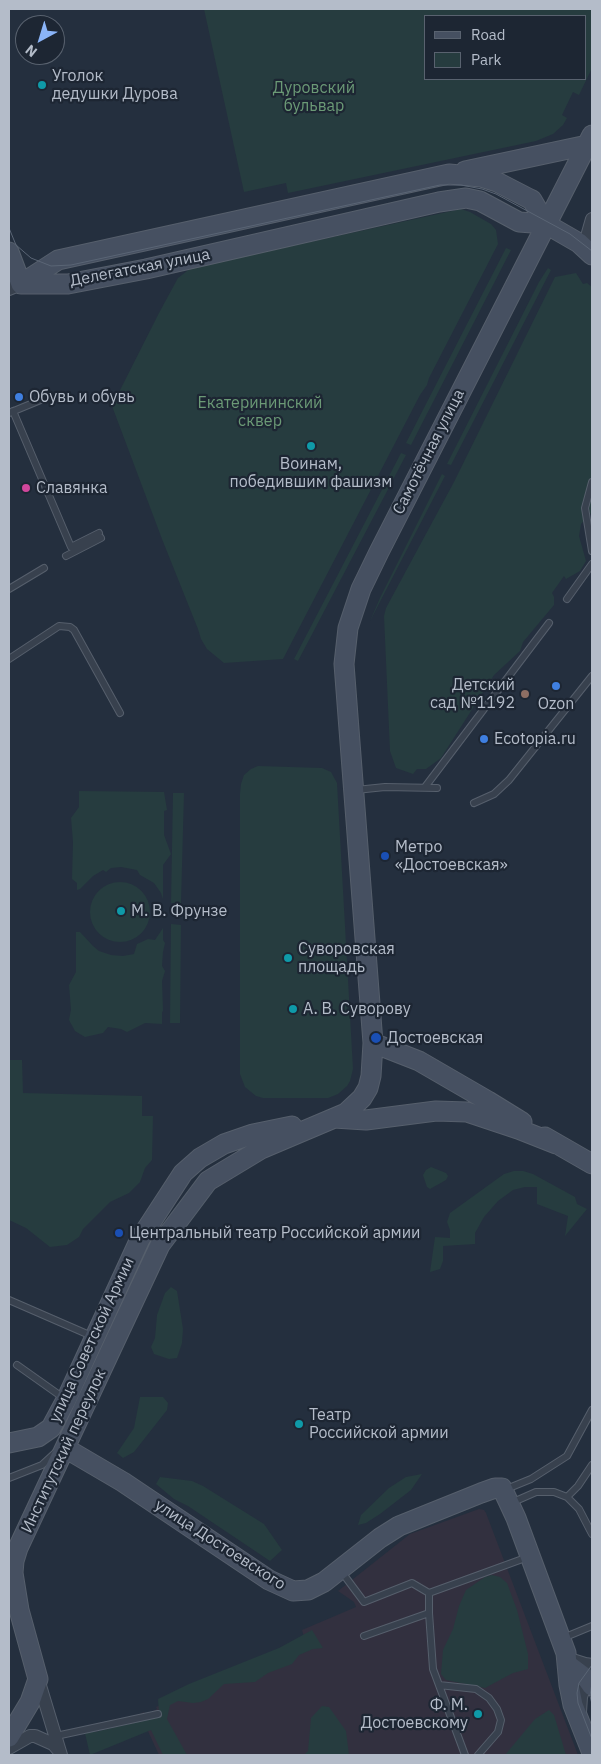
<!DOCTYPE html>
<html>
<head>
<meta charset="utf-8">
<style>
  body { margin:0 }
  #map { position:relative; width:601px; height:1764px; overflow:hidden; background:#242f3e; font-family:"IBM Plex Sans",sans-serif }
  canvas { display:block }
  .frame { position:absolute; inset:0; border:10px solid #b4bcc9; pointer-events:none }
  .legend { position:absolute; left:424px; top:15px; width:162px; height:65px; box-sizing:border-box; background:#1d2633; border:1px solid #59626f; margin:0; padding:6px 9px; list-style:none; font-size:15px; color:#b4bcc9 }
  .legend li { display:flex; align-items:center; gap:10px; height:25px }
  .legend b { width:25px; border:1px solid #59626f }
  .north { position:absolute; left:15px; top:15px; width:50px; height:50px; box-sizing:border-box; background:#1d2633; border:1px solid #59626f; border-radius:50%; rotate:219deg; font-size:14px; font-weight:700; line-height:20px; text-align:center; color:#b4bcc9 }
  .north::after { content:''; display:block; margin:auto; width:18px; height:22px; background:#8ab4f8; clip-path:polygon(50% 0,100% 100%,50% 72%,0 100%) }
</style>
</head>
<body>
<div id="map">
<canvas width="601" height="1764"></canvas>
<div class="frame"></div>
<ul class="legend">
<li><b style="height:6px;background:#465061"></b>Road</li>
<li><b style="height:14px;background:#263c3f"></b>Park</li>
</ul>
<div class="north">N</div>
</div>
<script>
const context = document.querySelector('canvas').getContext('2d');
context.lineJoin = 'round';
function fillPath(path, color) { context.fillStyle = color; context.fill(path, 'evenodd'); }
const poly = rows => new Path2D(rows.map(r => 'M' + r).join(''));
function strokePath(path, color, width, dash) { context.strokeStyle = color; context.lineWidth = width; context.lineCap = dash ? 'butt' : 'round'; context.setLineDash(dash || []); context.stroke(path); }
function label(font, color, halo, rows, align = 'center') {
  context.font = font + ' "IBM Plex Sans",sans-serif'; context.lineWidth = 4.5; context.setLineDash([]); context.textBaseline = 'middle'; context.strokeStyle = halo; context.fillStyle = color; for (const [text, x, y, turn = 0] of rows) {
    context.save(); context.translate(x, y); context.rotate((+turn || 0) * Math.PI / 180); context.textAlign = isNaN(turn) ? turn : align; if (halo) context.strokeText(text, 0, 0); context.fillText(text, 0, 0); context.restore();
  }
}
fillPath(poly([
  [479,1509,484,1510,486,1513,578,1755,159,1755,140,1714,144,1712,145,1715,157,1709,156,1707,304,1637,302,1630,356,1607,354,1602,338,1591,410,1534]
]), '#32303f');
fillPath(poly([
  [204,9,592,9,592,68,579,95,573,92,562,115,567,118,563,125,553,134,536,141,288,193,286,183,244,192],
  [425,16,585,16,585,79,425,79],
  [461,209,470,212,491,224,496,230,498,244,429,378,427,385,420,395,283,659,224,663,207,649,201,639,198,629,162,539,112,406,159,313,178,278,191,268],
  [506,248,511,250,411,445,406,443],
  [548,268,551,270,451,465,447,464,539,282],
  [576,273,583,284,587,283,592,287,592,512,581,524,579,536,586,561,580,571,566,579,564,576,552,593,554,597,554,605,523,642,520,651,494,675,441,758,426,769,417,769,413,774,396,768,390,751,384,616,386,608,454,482,555,277],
  [401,453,406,455,298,661,294,659],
  [442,474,445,476,370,621,380,598],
  [258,766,322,768,331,772,337,783,353,1069,350,1081,347,1086,338,1094,328,1098,263,1098,256,1096,245,1087,240,1074,240,794,241,784,244,775,251,769],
  [79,791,164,792,167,810,164,811,164,835,171,854,163,865,163,899,161,893,154,883,140,875,137,870,121,867,111,868,106,872,103,870,93,876,80,889,77,890,77,883,72,879,73,842,71,818,79,807],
  [173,793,184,793,181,903,171,903],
  '90 912a30 30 0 1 1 60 0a30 30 0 1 1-60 0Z',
  [171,924,181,925,180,1023,170,1023],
  [163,928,163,940,165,943,163,952,162,966,165,971,162,981,163,1011,162,1012,162,1024,145,1023,127,1032,121,1029,108,1027,103,1033,85,1037,75,1031,69,1020,71,1010,69,985,76,972,76,932,80,932,93,946,99,951,111,955,123,956,134,954,137,944,148,939,155,940],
  [9,1060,22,1060,23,1093,142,1096,142,1116,153,1116,152,1160,145,1168,140,1182,129,1193,110,1202,83,1229,79,1237,67,1245,50,1247,26,1228,9,1220],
  [431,1167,446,1173,448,1176,446,1180,430,1189,427,1187,423,1175,426,1170],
  [514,1171,523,1171,533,1174,575,1197,577,1204,587,1209,565,1236,568,1216,537,1204,537,1187,525,1187,513,1190,498,1201,484,1217,475,1233,475,1244,443,1246,443,1261,440,1269,430,1272,435,1237,450,1238,450,1230,447,1222,450,1213,504,1174],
  [171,1287,177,1291,183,1329,182,1343,177,1358,169,1359,154,1354,151,1347,155,1338,157,1315,165,1293],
  [140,1397,163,1397,168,1403,167,1410,134,1452,123,1458,117,1453,134,1428],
  [422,1474,411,1490,380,1514,366,1523,358,1525,361,1515,389,1488,406,1477],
  [160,1477,192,1481,203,1486,264,1524,282,1550,270,1561,188,1506,174,1499,156,1484],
  [492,1575,500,1577,507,1583,517,1610,528,1654,528,1669,513,1673,485,1688,446,1680,441,1674,443,1650,453,1629,459,1606,466,1590,485,1577],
  [312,1630,323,1648,313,1649,299,1655,292,1664,268,1673,255,1682,224,1684,208,1699,201,1702,193,1703,178,1701,170,1705,167,1719,187,1755,163,1755,151,1730,90,1755,84,1729,95,1732,133,1723,159,1712,158,1699,189,1684,279,1648],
  [322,1706,329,1707,346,1731,349,1755,304,1755,308,1751,311,1718],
  [549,1710,554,1715,566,1755,505,1755,535,1719]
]), '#263c3f');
const lane = poly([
  [13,411,71,547,99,533],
  [9,413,43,399],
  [592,482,585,508,592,551],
  [66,556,101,538],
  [9,589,44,568],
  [567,599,592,564],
  [9,659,59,626,70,627,74,630,120,713],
  [425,787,549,623],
  [356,790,385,787,437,788],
  [474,803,494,794,509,780,592,676],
  [9,1300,94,1337],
  [17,1365,65,1399],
  [9,1478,42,1465,55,1453],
  [504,1490,531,1479,567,1456,592,1410],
  [567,1497,578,1486,592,1465],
  [511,1503,536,1492,554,1492,567,1497,579,1509,592,1534],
  [341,1571,364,1602,412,1583,429,1593,528,1557],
  [429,1613,429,1593],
  [364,1636,429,1613,433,1669,465,1755],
  [563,1638,592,1626],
  [439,1685,476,1689,489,1698,497,1709,501,1720,498,1732,478,1755],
  [56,1736,158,1714]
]);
const street = poly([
  [584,247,592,219],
  [9,289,21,284],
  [566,1658,585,1664,592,1665],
  [38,1679,61,1755],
  [580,1712,581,1697,587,1679,590,1674],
  [9,1748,30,1736,35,1736,53,1744,60,1752]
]);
const secondary = poly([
  [465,171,592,144],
  [9,252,21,284],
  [21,284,68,284,146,269,439,202,466,198,480,201,519,222,546,224,579,243,592,255],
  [21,284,58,260,449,174,481,177,497,182,528,198,532,200,546,224],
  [373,1043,419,1061,488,1101,522,1122],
  [334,1118,366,1120,436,1111,467,1112,518,1129,556,1144],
  [545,1137,592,1164],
  [9,1443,38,1437,51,1428,66,1400,140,1239,183,1173,200,1158,224,1144,253,1134,292,1126],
  [65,1448,123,1482,269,1580,293,1591,308,1590,324,1582,380,1538,399,1526,481,1493,495,1488,502,1488,516,1518,566,1653,569,1685,573,1705,592,1753],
  [567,1664,587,1679,592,1686],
  [9,1737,30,1702,38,1679,19,1610,13,1573,14,1561,18,1548,160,1245,208,1181,261,1149,346,1113,362,1098,368,1088,371,1076,373,1043,344,664,348,628,361,589,379,552,592,135]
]);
strokePath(lane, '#565f6c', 8);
strokePath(street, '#565f6c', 14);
strokePath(secondary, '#565f6c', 21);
strokePath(lane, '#38414e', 6);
strokePath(street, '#38414e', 12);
strokePath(secondary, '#465061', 19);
strokePath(poly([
  [9,228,16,245,31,258,51,266,71,265,440,185,461,185,482,189,496,194,570,234,592,251],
  [592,1665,579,1683,577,1693,578,1703,592,1739],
  [592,1683,590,1696,592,1704]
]), '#5a6575', 1);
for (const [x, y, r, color] of [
  [42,85,5,"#0f9aa8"],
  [19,397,5,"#3f7fe0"],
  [311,446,5,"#0f9aa8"],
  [26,488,5,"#d1479c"],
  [556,686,5,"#3f7fe0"],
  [525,694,5,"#8d6e63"],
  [484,739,5,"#3f7fe0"],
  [385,856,5,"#1a4fb4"],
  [121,911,5,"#0f9aa8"],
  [288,958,5,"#0f9aa8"],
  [293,1009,5,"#0f9aa8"],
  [376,1038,6,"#1a4fb4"],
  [119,1233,5,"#1a4fb4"],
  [299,1424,5,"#0f9aa8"],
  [478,1714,5,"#0f9aa8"]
]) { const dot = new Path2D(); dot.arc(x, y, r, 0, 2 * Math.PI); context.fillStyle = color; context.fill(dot); strokePath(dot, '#1d2633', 2); }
label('16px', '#b4bcc9', '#1d2633', [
  ["Уголок",52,76],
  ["дедушки Дурова",52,94],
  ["Обувь и обувь",29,397],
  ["Воинам,",311,464,"center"],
  ["победившим фашизм",311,482,"center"],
  ["Славянка",36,488],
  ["Детский",515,685,"right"],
  ["сад №1192",515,703,"right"],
  ["Ozon",556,704,"center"],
  ["Ecotopia.ru",494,739],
  ["Метро",395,847],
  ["«Достоевская»",395,865],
  ["М. В. Фрунзе",131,911],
  ["Суворовская",298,949],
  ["площадь",298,967],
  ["А. В. Суворову",303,1009],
  ["Достоевская",387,1038],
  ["Центральный театр Российской армии",129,1233],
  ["Театр",309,1415],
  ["Российской армии",309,1433],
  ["Ф. М.",468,1705,"right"],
  ["Достоевскому",468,1723,"right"]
], 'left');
label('16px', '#6b9a76', '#1d2633', [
  ["Дуровский",314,88],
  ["бульвар",314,106],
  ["Екатерининский",260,403],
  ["сквер",260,421]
]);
label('16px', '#b4bcc9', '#1d2633', [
  ["Делегатская улица",140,268,-11],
  ["Самотёчная улица",429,452,-63],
  ["улица Советской Армии",92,1340,-65],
  ["Институтский переулок",64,1451,-65],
  ["улица Достоевского",220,1545,33]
]);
</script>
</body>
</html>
